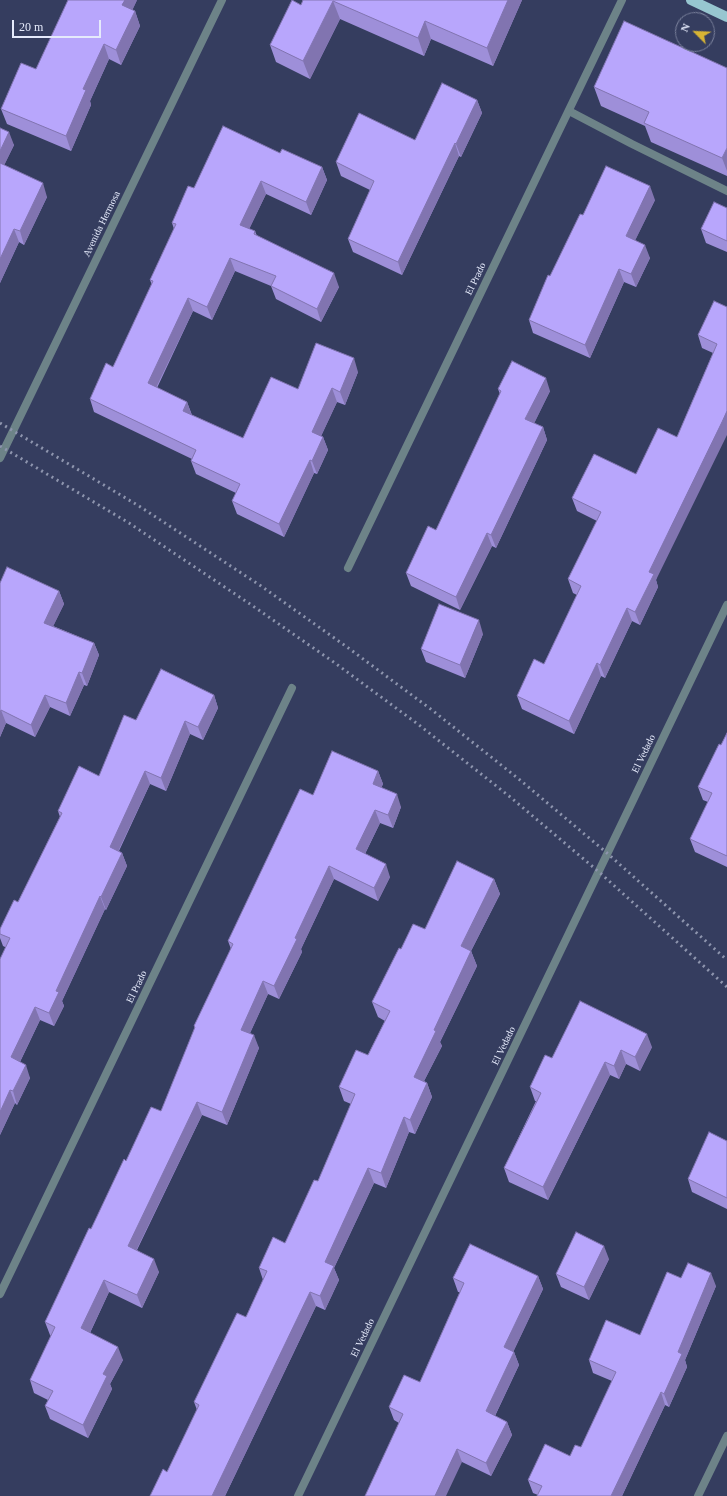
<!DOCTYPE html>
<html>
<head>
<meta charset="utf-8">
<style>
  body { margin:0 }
  #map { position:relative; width:727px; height:1496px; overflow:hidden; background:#353d5f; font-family:Georgia,serif }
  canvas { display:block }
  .north { position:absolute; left:675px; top:12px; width:40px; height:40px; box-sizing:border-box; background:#353d5f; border:1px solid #7b829d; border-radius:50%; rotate:294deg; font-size:11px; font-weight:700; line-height:16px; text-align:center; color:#e5eafb }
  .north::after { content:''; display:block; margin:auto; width:14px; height:18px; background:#d7b434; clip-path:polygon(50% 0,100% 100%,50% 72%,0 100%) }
  .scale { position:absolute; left:12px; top:20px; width:89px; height:18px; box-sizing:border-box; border:2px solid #e5eafb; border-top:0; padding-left:5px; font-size:12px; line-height:14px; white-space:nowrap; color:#e5eafb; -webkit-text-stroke:3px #353d5f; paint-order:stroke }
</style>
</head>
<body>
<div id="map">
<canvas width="727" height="1496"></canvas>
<div class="north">N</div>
<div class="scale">20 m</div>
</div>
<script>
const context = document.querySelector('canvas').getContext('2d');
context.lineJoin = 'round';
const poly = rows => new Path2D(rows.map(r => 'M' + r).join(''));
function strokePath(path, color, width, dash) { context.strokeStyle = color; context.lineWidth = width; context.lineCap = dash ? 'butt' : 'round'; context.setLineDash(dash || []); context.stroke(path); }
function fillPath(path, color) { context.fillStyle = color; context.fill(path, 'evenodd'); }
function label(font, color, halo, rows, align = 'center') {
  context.font = font + ' Georgia,serif'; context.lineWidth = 4; context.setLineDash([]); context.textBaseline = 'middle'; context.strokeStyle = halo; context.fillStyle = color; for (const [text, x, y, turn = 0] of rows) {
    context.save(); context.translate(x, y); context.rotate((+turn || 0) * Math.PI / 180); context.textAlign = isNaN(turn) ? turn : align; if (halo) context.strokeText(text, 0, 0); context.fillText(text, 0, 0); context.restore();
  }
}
strokePath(poly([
  [569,111,632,144,727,191]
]), '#6d8388', 8);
strokePath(poly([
  [0,458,222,0],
  [348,568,622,0],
  [0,1294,292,688],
  [298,1496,727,605],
  [698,1496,727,1436]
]), '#6d8388', 8);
strokePath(poly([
  [691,0,727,17]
]), '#97c6d0', 10);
strokePath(poly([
  [0,423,139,506,261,586,347,647,432,710,520,780,607,853,727,960],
  [0,446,129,523,250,604,335,663,419,725,509,796,599,872,727,987]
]), '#8e95ae', 3, [2, 4]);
fillPath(poly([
  [137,0,132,10,135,11,140,26,121,65,109,59,90,101,91,105,71,151,7,124,1,109,36,69],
  [303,0,522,0,493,66,431,39,424,56,340,19,310,79,276,62,270,45,301,5],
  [727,68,727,176,651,142,645,126,601,106,594,87],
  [477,100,482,113,461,157,459,156,402,275,353,252,348,239,370,190,341,176,336,162,415,140],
  [0,128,14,145,4,165,47,197,24,245,19,242,0,283],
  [280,153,322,167,327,180,311,215,266,194,249,229,255,231,257,236,339,287,321,322,276,299,271,286,235,271,212,320,193,311,157,388,187,402,192,415,243,438,298,389,358,372,345,405,337,402,321,436,323,437,328,450,317,474,314,473,284,537,237,514,232,501,236,493,196,474,191,461,192,459,94,412,90,399,113,367,152,285,150,280,174,229,172,223,194,188],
  [655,200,635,240,650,258,636,287,624,282,590,358,533,333,529,320,550,276,583,215],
  [727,208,727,252,706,243,701,229],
  [727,307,656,580,658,587,640,625,632,621,605,678,601,676,574,734,522,709,517,696,544,664,577,595,573,593,568,579,597,521,577,511,572,498,636,474,677,437,713,353,702,348,698,335],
  [498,389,550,391,534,423,543,427,547,440,496,548,492,546,460,610,411,586,406,573,436,530,500,394],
  [0,583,59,591,64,604,53,626,94,643,99,655,87,686,84,685,70,716,50,707,35,737,6,723,0,737],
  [483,634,465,678,426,662,421,649],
  [214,695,218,708,203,740,190,734,166,791,150,784,119,851,122,853,127,866,106,910,105,909,62,1001,64,1006,54,1026,40,1020,20,1062,30,1078,17,1105,15,1103,0,1135,5,947,3,946,0,938,0,929,18,902,60,817,58,811,99,776,136,720],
  [727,733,727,867,695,852,690,839,708,802,703,800,698,787,721,745],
  [378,771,383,784,381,788,401,807,393,828,380,823,365,854,390,877,378,901,334,879,301,949,302,952,279,999,268,994,250,1033,259,1048,227,1125,202,1115,137,1250,159,1272,142,1308,109,1292,90,1333,123,1360,110,1384,112,1389,88,1438,50,1419,45,1406,48,1400,34,1393,30,1380,51,1336,50,1335,45,1322,91,1229,126,1161,161,1111,195,1029,194,1026,231,949,228,941,313,795],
  [494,879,500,894,471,951,477,966,440,1042,442,1046,424,1081,427,1083,432,1097,415,1134,409,1132,386,1188,374,1183,334,1268,339,1280,325,1310,316,1306,225,1496,150,1496,167,1472,197,1410,194,1402,246,1317,263,1280,259,1268,285,1243,318,1181,351,1104,344,1101,339,1087,368,1055,385,1021,378,1017,372,1002,401,949,425,929],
  [652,1047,640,1071,626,1064,619,1079,610,1075,548,1200,509,1182,504,1168,536,1101,535,1101,530,1087,552,1058],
  [727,1141,727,1209,692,1192,688,1179],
  [609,1259,589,1300,561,1287,556,1274],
  [538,1276,543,1289,513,1352,514,1352,519,1365,495,1416,507,1422,512,1435,491,1476,462,1462,399,1423,394,1420,389,1407,420,1382,460,1292,458,1292,453,1278],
  [681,1278,716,1286,685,1360,687,1367,669,1407,665,1405,622,1496,537,1496,538,1495,533,1493,528,1480,570,1456,581,1447,612,1381,593,1373,589,1360,640,1335]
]), '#9e8fd9');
fillPath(poly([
  [125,0,137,0,128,20,122,5],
  [508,0,522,0,493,66,487,48],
  [333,1,340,19,310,79,303,61],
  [135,11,140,26,121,65,116,50],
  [425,21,431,39,424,56,418,38],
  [104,44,109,59,90,101,91,105,71,151,66,136,83,89],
  [477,100,482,113,461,157,456,144],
  [9,132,14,145,0,174,0,151],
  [455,143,459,156,402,275,398,262],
  [727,148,727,171,722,158],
  [322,167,327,180,311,215,306,202],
  [261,181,266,194,245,238,240,225],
  [43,183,47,197,24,245,20,231],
  [650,186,655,200,631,249,626,236],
  [14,229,19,242,0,283,0,259],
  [645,245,650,258,636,287,631,274],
  [230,258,235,271,212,320,207,307],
  [619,269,624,282,590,358,585,345],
  [334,273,339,287,321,322,317,309],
  [188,298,193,311,152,396,148,383],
  [354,358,358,372,345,405,340,392],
  [546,378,550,391,530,432,525,419],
  [332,388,337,402,317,445,312,432],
  [187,402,192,416,183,411],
  [727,411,727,435,656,580,658,587,640,625,635,612,649,572],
  [543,427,547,440,496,548,491,535],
  [323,437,328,450,317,474,312,461],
  [310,460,314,473,284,537,279,524],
  [487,533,492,546,460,610,456,597],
  [59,591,64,604,49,635,44,623],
  [627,608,632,621,605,678,600,665],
  [479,620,483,634,465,678,460,665],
  [94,643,99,655,87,686,82,673],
  [597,663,601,676,574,734,569,721],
  [79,672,84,685,70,716,66,703],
  [45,695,50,707,35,737,31,725],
  [214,695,218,708,203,740,198,727],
  [1,710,6,723,0,737,0,713],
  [185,721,190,734,166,791,161,778],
  [145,771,150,784,114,860,110,847],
  [378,771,383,784,377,797,373,784],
  [397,794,401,807,393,828,388,815],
  [375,810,380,823,361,862,356,849],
  [122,853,127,866,106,910,101,897],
  [386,864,390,877,378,901,374,888],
  [329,866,334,879,301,949,302,952,279,999,274,986,295,938],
  [494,879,500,894,471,951,477,966,440,1042,442,1046,419,1091,414,1077,434,1030,461,946],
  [100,896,105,909,62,1001,64,1006,54,1026,49,1013,56,991],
  [263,981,268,994,246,1042,241,1030],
  [35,1007,40,1020,16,1070,11,1057],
  [647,1034,652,1047,640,1071,635,1057],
  [254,1035,259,1048,227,1125,222,1112],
  [621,1050,626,1064,619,1079,614,1066],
  [605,1062,610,1075,548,1200,543,1187],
  [26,1065,30,1078,17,1105,13,1091],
  [427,1083,432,1097,415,1134,410,1120],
  [10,1090,15,1103,0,1135,0,1112],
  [197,1102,202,1115,132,1259,128,1246],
  [404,1117,409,1132,386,1188,381,1173],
  [368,1168,374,1183,334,1268,339,1280,325,1310,320,1296,325,1262],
  [604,1246,609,1259,589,1300,584,1287],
  [154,1259,159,1272,142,1308,137,1295],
  [711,1273,716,1286,685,1360,687,1367,669,1407,664,1394,678,1352],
  [538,1276,543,1289,509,1361,504,1347],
  [104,1280,109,1292,86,1341,81,1328],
  [310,1292,316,1306,225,1496,212,1496],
  [118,1347,123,1360,110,1384,112,1389,88,1438,83,1425,103,1374],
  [514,1352,519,1365,491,1424,486,1411],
  [661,1392,665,1405,622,1496,611,1496],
  [507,1422,512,1435,491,1476,486,1463],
  [457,1449,462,1462,446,1496,435,1496]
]), '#8174b0');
const building = poly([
  [68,0,125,0,122,5,135,11,116,50,104,44,83,89,86,90,66,136,1,109,21,63,36,69,68,0],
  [292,0,301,5,303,0,508,0,487,48,425,21,418,38,333,1,303,61,270,45,292,0],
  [624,21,727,68,727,148,722,158,644,123,649,112,594,87,624,21],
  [442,83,477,100,456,144,455,143,398,262,348,239,374,181,336,162,359,113,415,140,442,83],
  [223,126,280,153,282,149,322,167,306,202,261,181,240,225,255,231,254,234,334,273,317,309,271,286,276,276,230,258,207,307,188,298,148,383,187,402,183,411,243,438,271,377,298,389,316,343,354,358,340,392,332,388,312,432,323,437,312,461,310,460,279,524,232,501,240,484,191,461,196,450,90,399,106,363,113,367,153,281,150,280,176,224,172,223,188,186,194,188,223,126],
  [0,128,9,132,0,151,0,128],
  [0,163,43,183,20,231,14,229,0,259,0,163],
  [606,166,650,186,626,236,645,245,631,274,619,269,585,345,529,320,548,275,550,276,580,214,583,215,606,166],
  [714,202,727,208,727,241,701,229,714,202],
  [714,301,727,307,727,411,722,422,649,572,654,574,635,612,627,608,600,665,597,663,569,721,517,696,534,659,544,664,581,586,568,579,601,512,572,498,594,454,636,474,658,428,677,437,717,344,698,335,714,301],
  [512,361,546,378,525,419,543,427,491,535,487,533,456,597,406,573,428,526,436,530,501,391,498,389,512,361],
  [7,567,59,591,44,623,94,643,82,673,79,672,66,703,45,695,31,725,1,710,0,713,0,583,7,567],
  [439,604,479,620,460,665,421,649,439,604],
  [161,669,214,695,198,727,185,721,161,778,145,771,110,847,122,853,101,897,100,896,56,991,59,992,49,1013,35,1007,11,1057,26,1065,13,1091,10,1090,0,1112,0,959,10,938,0,934,0,929,14,900,18,902,62,813,58,811,79,766,99,776,124,715,136,720,161,669],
  [727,733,727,856,690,839,712,793,698,787,719,744,721,745,727,733],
  [332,751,378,771,373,784,397,794,388,815,375,810,356,849,386,864,374,888,329,866,295,938,297,939,274,986,263,981,241,1030,254,1035,222,1112,197,1102,128,1246,154,1259,137,1295,104,1280,81,1328,118,1347,103,1374,107,1376,83,1425,45,1406,53,1391,30,1380,55,1327,45,1322,89,1228,91,1229,124,1159,126,1161,151,1107,161,1111,195,1027,194,1026,233,944,228,941,300,789,313,795,332,751],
  [457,861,494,879,461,946,471,951,434,1030,436,1031,414,1077,427,1083,410,1120,404,1117,381,1173,368,1168,325,1262,334,1266,320,1296,310,1292,212,1496,150,1496,163,1469,167,1472,199,1405,194,1402,237,1313,246,1317,267,1271,259,1268,273,1237,285,1243,314,1180,318,1181,355,1094,339,1087,356,1050,368,1055,390,1011,372,1002,399,948,401,949,413,924,425,929,457,861],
  [580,1001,647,1034,635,1057,621,1050,614,1066,605,1062,543,1187,504,1168,541,1093,530,1087,545,1055,552,1058,580,1001],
  [709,1132,727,1141,727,1198,688,1179,709,1132],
  [576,1232,604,1246,584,1287,556,1274,576,1232],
  [470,1244,538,1276,504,1347,514,1352,486,1411,507,1422,486,1463,457,1449,435,1496,365,1496,403,1414,389,1407,404,1375,420,1382,464,1283,453,1278,470,1244],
  [688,1263,711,1273,678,1352,682,1354,664,1394,661,1392,611,1496,537,1496,542,1486,528,1480,545,1444,570,1456,575,1445,581,1447,616,1372,589,1360,606,1320,640,1335,667,1272,681,1278,688,1263]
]);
fillPath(building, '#b8a6fc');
strokePath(building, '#8174b0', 1);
label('10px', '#e5eafb', '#353d5f', [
  ["Avenida Hermosa",102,224,-64],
  ["El Prado",476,279,-64],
  ["El Vedado",644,754,-64],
  ["El Prado",137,987,-64],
  ["El Vedado",504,1046,-64],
  ["El Vedado",363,1338,-64]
]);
</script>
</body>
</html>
